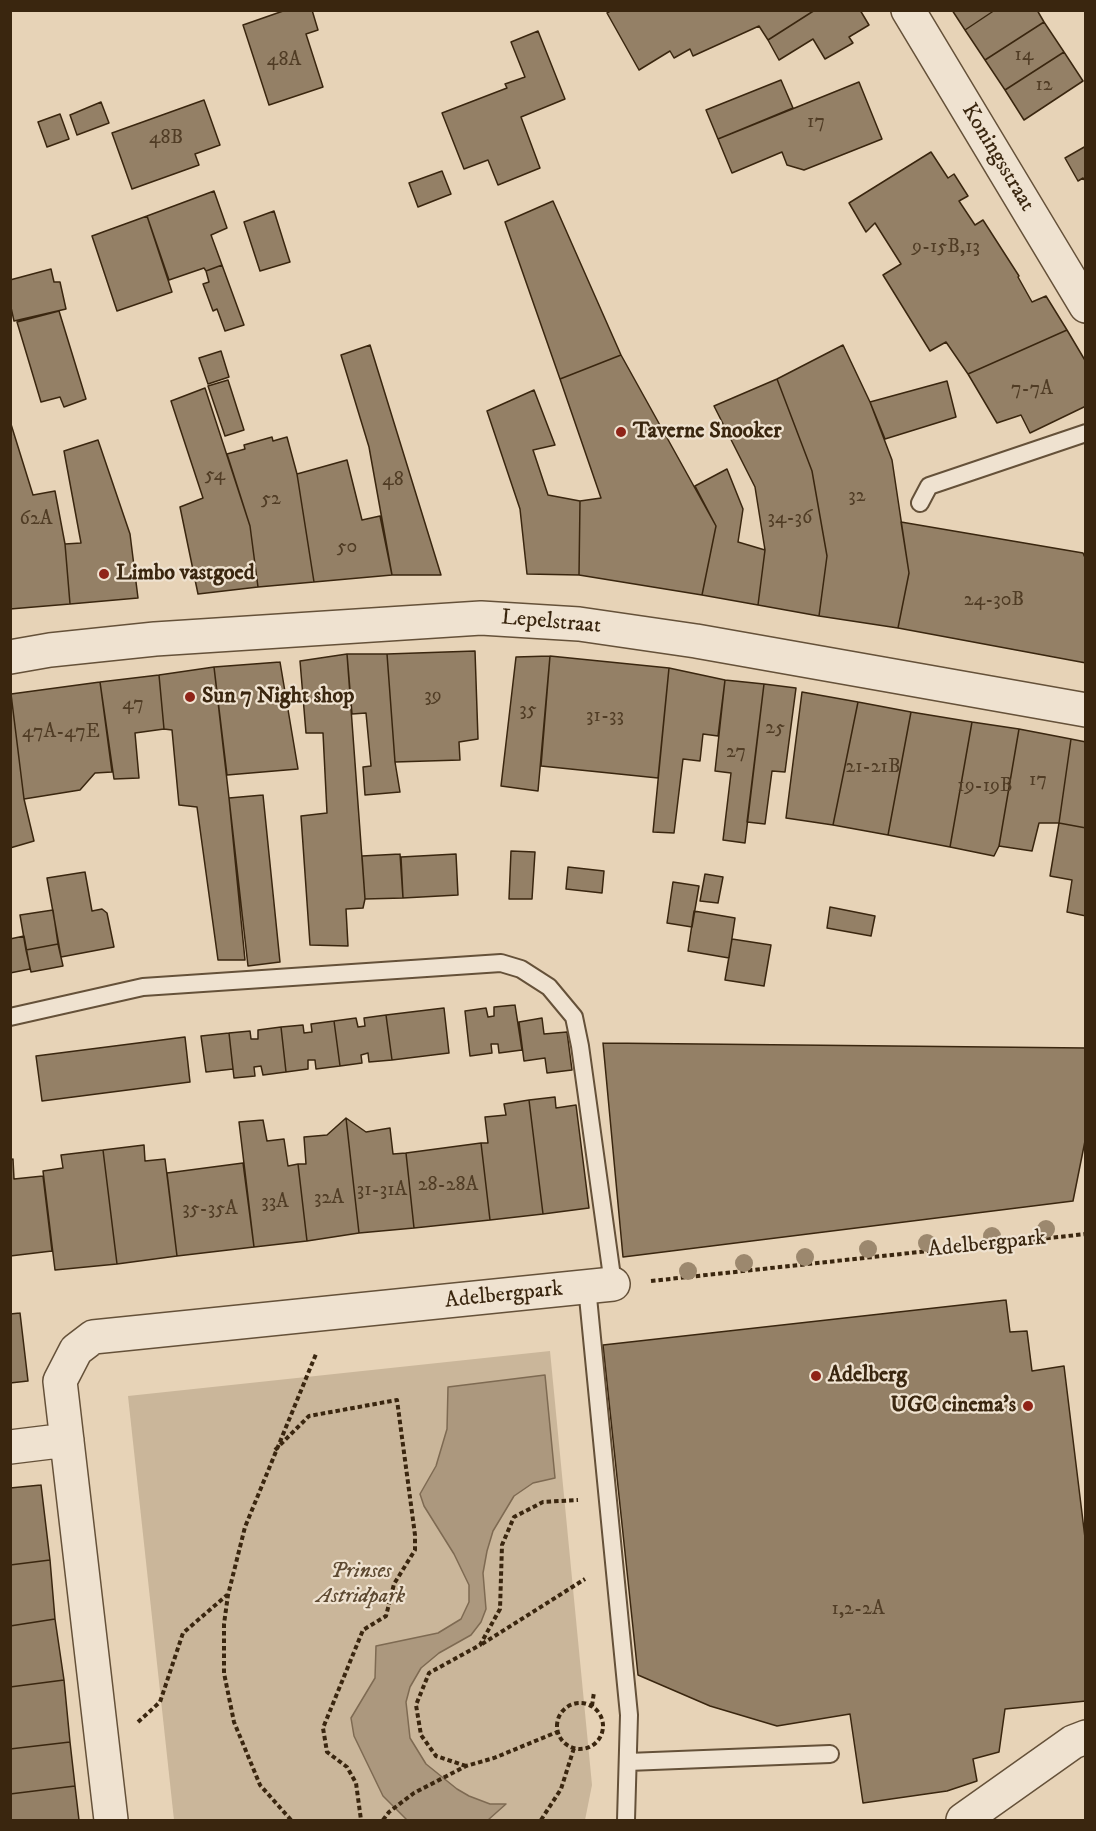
<!DOCTYPE html>
<html>
<head>
<meta charset="utf-8">
<style>
  body { margin:0 }
  #map { position:relative; width:1096px; height:1831px; overflow:hidden; background:#e7d3b7; font-family:"IM FELL DW Pica",serif }
  canvas { display:block }
  .frame { position:absolute; inset:0; border:12px solid #3a260f; pointer-events:none }
</style>
</head>
<body>
<div id="map">
<canvas width="1096" height="1831"></canvas>
<div class="frame"></div>
</div>
<script>
const context = document.querySelector('canvas').getContext('2d');
context.lineJoin = 'round';
function fillPath(path, color) { context.fillStyle = color; context.fill(path, 'evenodd'); }
const poly = rows => new Path2D(rows.map(r => 'M' + r).join(''));
function strokePath(path, color, width, dash) { context.strokeStyle = color; context.lineWidth = width; context.lineCap = dash ? 'butt' : 'round'; context.setLineDash(dash || []); context.stroke(path); }
function label(font, color, halo, rows, align = 'center') {
  context.font = font + ' "IM FELL DW Pica",serif'; context.lineWidth = 4.5; context.setLineDash([]); context.textBaseline = 'middle'; context.strokeStyle = halo; context.fillStyle = color; for (const [text, x, y, turn = 0] of rows) {
    context.save(); context.translate(x, y); context.rotate((+turn || 0) * Math.PI / 180); context.textAlign = isNaN(turn) ? turn : align; if (halo) context.strokeText(text, 0, 0); context.fillText(text, 0, 0); context.restore();
  }
}
fillPath(poly([
  [550,1351,592,1785,585,1820,174,1820,128,1396]
]), '#cab69a');
const water = poly([
  [545,1375,555,1478,533,1483,514,1496,493,1531,487,1551,483,1573,486,1609,481,1622,471,1635,439,1653,421,1668,410,1687,406,1702,410,1738,426,1764,457,1789,469,1796,490,1804,506,1804,488,1820,407,1820,383,1796,354,1736,351,1718,375,1678,376,1646,438,1633,461,1619,469,1602,469,1585,454,1554,424,1506,420,1494,436,1466,447,1429,448,1387,545,1375]
]);
fillPath(water, '#ac987e');
strokePath(water, '#7e6a52', 1.5);
const building = poly([
  [286,10,312,10,318,30,306,34,323,87,269,105,243,25,286,10],
  [612,10,815,10,768,40,759,26,693,56,690,49,674,58,670,51,639,70,607,13,612,10],
  [815,10,860,10,869,25,849,37,853,43,825,59,813,39,779,60,768,40,815,10],
  [952,10,995,10,965,30,952,10],
  [995,10,1037,10,1044,22,985,60,965,30,995,10],
  [1044,22,1064,52,1005,90,985,60,1044,22],
  [538,31,565,99,521,117,540,168,498,185,488,160,464,169,442,113,507,88,505,84,525,77,511,42,538,31],
  [1064,52,1083,81,1024,120,1005,90,1064,52],
  [781,80,793,108,718,139,706,110,781,80],
  [859,82,882,139,804,170,787,165,782,152,732,173,718,139,859,82],
  [204,100,220,145,195,154,199,165,132,189,112,133,204,100],
  [101,102,109,123,77,135,70,115,101,102],
  [60,114,69,139,47,147,38,122,60,114],
  [1086,146,1086,182,1083,178,1078,181,1065,158,1086,146],
  [931,152,948,178,954,174,968,196,959,201,975,225,983,220,1019,276,1018,277,1032,302,1046,296,1067,330,968,374,946,342,930,351,883,275,901,264,875,223,866,232,849,203,931,152],
  [442,171,451,194,418,207,409,183,442,171],
  [214,191,227,228,211,235,222,265,206,271,204,268,169,280,147,216,214,191],
  [553,201,621,355,560,379,505,222,553,201],
  [274,211,290,262,260,271,244,222,274,211],
  [147,216,172,292,117,311,92,236,147,216],
  [222,265,244,325,225,331,217,309,213,311,203,284,209,282,206,271,222,265],
  [51,269,54,282,60,282,66,309,14,321,10,303,10,280,51,269],
  [59,311,86,399,64,407,60,397,41,402,17,322,59,311],
  [1067,330,1086,362,1086,406,1030,433,1021,415,997,423,968,374,1067,330],
  [370,345,441,575,392,575,369,447,341,355,370,345],
  [843,345,870,402,892,460,909,573,898,628,819,616,827,556,812,471,777,379,843,345],
  [221,351,229,377,208,384,199,358,221,351],
  [621,355,716,526,702,595,579,575,580,501,601,498,560,379,621,355],
  [777,379,812,471,827,556,819,616,758,605,765,550,755,487,714,406,777,379],
  [228,380,244,430,225,436,208,386,228,380],
  [947,381,956,417,885,439,870,402,947,381],
  [205,388,250,526,258,587,198,594,180,507,203,498,171,401,205,388],
  [534,390,555,445,533,450,548,495,580,501,579,575,527,574,520,509,487,411,534,390],
  [10,421,33,495,55,491,65,544,70,604,10,609,10,421],
  [272,437,273,441,287,437,297,474,314,582,258,587,250,526,227,454,245,449,244,445,272,437],
  [98,440,130,534,138,598,70,604,65,544,81,543,64,451,98,440],
  [347,460,362,520,380,516,392,575,314,582,297,474,347,460],
  [727,469,743,509,738,542,765,550,758,605,702,595,716,526,695,486,727,469],
  [901,522,1083,553,1086,560,1086,663,898,628,909,573,901,522],
  [475,651,478,739,459,742,460,760,395,762,387,654,475,651],
  [347,654,387,654,395,762,400,792,365,795,363,767,371,766,366,713,352,714,347,654],
  [347,654,365,899,363,908,346,909,348,946,310,945,301,816,327,813,323,733,306,733,300,661,347,654],
  [550,656,669,668,658,778,541,766,550,656],
  [550,656,538,791,501,786,516,657,550,656],
  [280,662,298,769,227,775,214,667,280,662],
  [214,667,229,798,245,960,218,960,197,807,179,805,172,730,164,729,159,675,214,667],
  [669,668,725,680,718,736,703,734,700,761,683,759,674,833,653,832,669,668],
  [159,675,164,729,135,733,139,778,114,779,100,682,159,675],
  [725,680,764,684,745,843,723,840,731,773,715,771,725,680],
  [100,682,112,772,95,773,80,790,24,799,11,694,100,682],
  [764,684,796,688,785,772,772,771,765,824,747,822,764,684],
  [802,692,858,702,833,825,786,818,802,692],
  [11,694,24,799,34,841,10,848,11,694],
  [858,702,911,712,888,835,833,825,858,702],
  [911,712,972,722,950,847,888,835,911,712],
  [972,722,1019,729,999,846,994,856,950,847,972,722],
  [1019,729,1071,739,1059,823,1039,823,1032,851,999,846,1019,729],
  [1071,739,1086,742,1086,828,1059,823,1071,739],
  [263,795,280,962,248,966,229,798,263,795],
  [1059,823,1086,828,1086,916,1067,912,1072,880,1050,876,1059,823],
  [511,851,535,852,532,899,509,899,511,851],
  [400,854,403,898,365,899,362,856,400,854],
  [456,854,458,895,403,898,401,857,456,854],
  [568,867,604,871,602,893,566,889,568,867],
  [85,872,92,911,102,909,107,913,114,947,61,957,47,878,85,872],
  [705,874,723,877,718,903,700,901,705,874],
  [673,882,699,886,692,927,667,923,673,882],
  [830,907,875,916,871,936,827,928,830,907],
  [53,910,58,944,26,950,20,915,53,910],
  [694,911,735,918,729,958,688,951,694,911],
  [24,936,30,969,10,973,10,939,24,936],
  [732,939,771,945,764,986,725,980,732,939],
  [58,944,63,966,31,972,26,950,58,944],
  [515,1005,522,1050,499,1053,498,1044,491,1044,492,1053,470,1056,465,1011,486,1008,488,1017,494,1016,494,1007,515,1005],
  [444,1008,449,1053,392,1060,386,1015,444,1008],
  [386,1015,392,1060,369,1062,368,1053,361,1055,362,1063,340,1066,334,1021,356,1018,358,1027,365,1026,364,1018,386,1015],
  [542,1018,544,1034,567,1032,572,1070,547,1073,545,1058,524,1061,519,1022,542,1018],
  [334,1021,340,1066,316,1069,315,1060,308,1060,308,1069,286,1072,281,1027,303,1025,304,1033,312,1032,311,1024,334,1021],
  [281,1027,286,1072,263,1075,261,1066,254,1067,255,1076,234,1078,229,1033,250,1031,251,1039,258,1039,258,1030,281,1027],
  [229,1033,233,1069,206,1072,201,1036,229,1033],
  [185,1037,190,1082,42,1101,36,1056,185,1037],
  [603,1043,1086,1048,1086,1136,1073,1201,623,1257,603,1043],
  [555,1097,556,1108,576,1105,589,1208,543,1214,529,1100,555,1097],
  [529,1100,543,1214,490,1220,481,1143,488,1143,485,1117,506,1115,504,1104,529,1100],
  [346,1118,366,1132,390,1128,393,1154,406,1153,414,1228,359,1233,346,1118],
  [346,1118,359,1233,307,1241,298,1164,306,1164,304,1137,327,1135,346,1118],
  [263,1120,267,1141,284,1139,288,1166,298,1164,307,1241,254,1247,239,1122,263,1120],
  [481,1143,490,1220,414,1228,406,1153,481,1143],
  [144,1145,145,1161,165,1159,177,1256,117,1264,103,1150,144,1145],
  [103,1150,117,1264,55,1270,43,1171,63,1168,61,1155,103,1150],
  [13,1159,14,1179,43,1176,52,1251,10,1256,10,1160,13,1159],
  [243,1163,254,1247,177,1256,167,1173,243,1163],
  [1006,1300,1010,1332,1027,1331,1032,1371,1064,1366,1086,1546,1086,1701,1005,1709,999,1752,973,1759,977,1781,947,1791,863,1803,850,1714,777,1726,710,1706,638,1675,603,1345,1006,1300],
  [20,1313,28,1381,10,1383,10,1314,20,1313],
  [41,1485,50,1560,10,1565,10,1488,41,1485],
  [50,1560,55,1619,10,1626,10,1565,50,1560],
  [55,1619,64,1680,10,1687,10,1626,55,1619],
  [64,1680,70,1742,10,1749,10,1687,64,1680],
  [70,1742,75,1786,10,1794,10,1749,70,1742],
  [75,1786,79,1820,10,1820,10,1794,75,1786]
]);
fillPath(building, '#948066');
strokePath(building, '#3a260f', 1.5);
const lane = poly([
  [920,503,929,486,1086,433],
  [10,1017,143,987,501,963,521,969,549,987,574,1017,580,1046,613,1284],
  [587,1287,629,1715,626,1820],
  [628,1762,830,1754]
]);
const street = poly([
  [908,10,1086,306],
  [10,657,50,650,155,639,481,618,579,624,696,641,1086,710],
  [10,1447,67,1440],
  [111,1820,60,1381,76,1350,93,1337,613,1284],
  [963,1820,1073,1742,1086,1737]
]);
strokePath(lane, '#655139', 20);
strokePath(street, '#655139', 36);
strokePath(poly([
  [651,1281,1086,1234],
  [275,1450,309,1416,397,1400,415,1535,415,1550,394,1584,386,1616,363,1630,323,1728,327,1752,347,1767,356,1783,361,1820],
  [482,1644,585,1579],
  '557 1726a23 23 0 1 1 46 0a23 23 0 1 1-46 0Z',
  [592,1706,594,1692],
  [138,1722,160,1702,183,1633,227,1595],
  [466,1766,436,1756,421,1735,416,1705,429,1673,480,1645,500,1609,502,1545,514,1517,543,1502,578,1500],
  [291,1820,260,1785,234,1722,224,1673,224,1624,228,1595,245,1527,316,1354],
  [383,1820,389,1812,414,1793,466,1766,494,1758,557,1732],
  [541,1820,561,1789,574,1748]
]), '#3a260f', 4, [4.5, 3]);
strokePath(lane, '#efe2d0', 16);
strokePath(street, '#efe2d0', 33);
context.fillStyle = '#9c886e';
for (const [x, y] of [
  [1046,1229],
  [992,1236],
  [927,1243],
  [868,1249],
  [805,1257],
  [744,1263],
  [688,1271]
]) { context.beginPath(); context.arc(x, y, 9, 0, 2 * Math.PI); context.fill(); }
for (const [x, y, r, color] of [
  [621,432,6,"#8f2418"],
  [104,574,6,"#8f2418"],
  [190,697,6,"#8f2418"],
  [816,1376,6,"#8f2418"],
  [1028,1406,6,"#8f2418"]
]) { const dot = new Path2D(); dot.arc(x, y, r, 0, 2 * Math.PI); context.fillStyle = color; context.fill(dot); strokePath(dot, '#efe2d0', 2); }
label('20px', '#503c25', null, [
  ["14",1024,56],
  ["48A",284,61],
  ["12",1044,86],
  ["17",816,123],
  ["48B",166,139],
  ["9-15B,13",946,248],
  ["7-7A",1032,390],
  ["54",215,476],
  ["48",393,481],
  ["32",857,497],
  ["52",271,500],
  ["34-36",790,519],
  ["62A",36,520],
  ["50",347,548],
  ["24-30B",994,601],
  ["39",433,697],
  ["47",133,705],
  ["35",528,711],
  ["31-33",605,717],
  ["25",775,729],
  ["47A-47E",61,733],
  ["27",736,753],
  ["21-21B",873,768],
  ["17",1038,781],
  ["19-19B",985,787],
  ["28-28A",448,1186],
  ["31-31A",382,1191],
  ["32A",329,1199],
  ["33A",275,1203],
  ["35-35A",210,1210],
  ["1,2-2A",858,1610]
]);
label('22px', '#3a260f', '#efe2d0', [
  ["Koningsstraat",997,158,59],
  ["Lepelstraat",551,623,5],
  ["Adelbergpark",987,1245,-6],
  ["Adelbergpark",504,1296,-6]
]);
label('bold 22px', '#3a260f', '#efe2d0', [
  ["Taverne Snooker",633,432],
  ["Limbo vastgoed",116,574],
  ["Sun 7 Night shop",202,697],
  ["Adelberg",828,1376],
  ["UGC cinema's",1016,1406,"right"]
], 'left');
label('italic 22px', '#5e4a32', '#efe2d0', [
  ["Prinses",361,1572],
  ["Astridpark",361,1597]
]);
</script>
</body>
</html>
